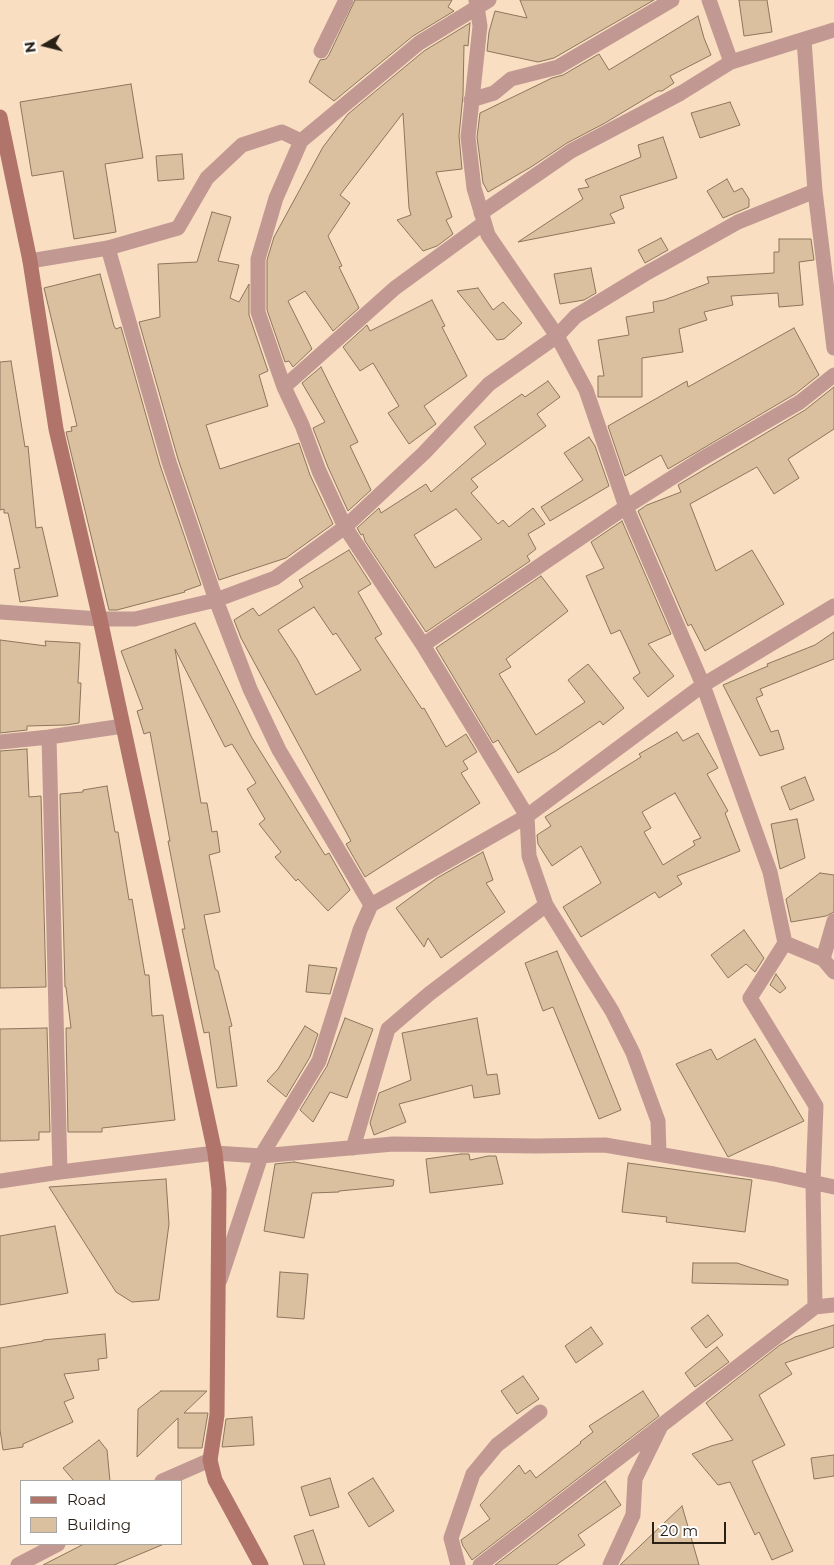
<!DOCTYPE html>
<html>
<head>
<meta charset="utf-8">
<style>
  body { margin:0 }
  #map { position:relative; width:834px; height:1565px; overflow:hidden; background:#f9dec2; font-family:Montserrat,sans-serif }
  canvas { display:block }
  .legend { position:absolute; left:20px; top:1480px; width:162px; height:65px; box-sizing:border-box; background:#fff; border:1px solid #a9a6a2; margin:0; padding:6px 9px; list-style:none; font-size:15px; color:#292016 }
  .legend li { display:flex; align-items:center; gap:10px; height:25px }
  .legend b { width:25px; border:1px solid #a9a6a2 }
  .north { position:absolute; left:20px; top:20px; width:50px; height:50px; -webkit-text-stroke:4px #fff; paint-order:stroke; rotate:262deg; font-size:14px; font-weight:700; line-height:20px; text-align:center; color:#292016 }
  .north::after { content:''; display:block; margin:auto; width:18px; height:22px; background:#292016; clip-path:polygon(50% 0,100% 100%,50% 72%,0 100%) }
  .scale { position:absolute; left:652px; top:1522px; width:74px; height:22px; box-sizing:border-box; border:2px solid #292016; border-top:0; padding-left:6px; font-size:15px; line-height:18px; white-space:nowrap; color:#292016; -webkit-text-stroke:4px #fff; paint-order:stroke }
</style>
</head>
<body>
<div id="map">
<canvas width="834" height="1565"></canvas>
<ul class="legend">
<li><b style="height:6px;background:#b0746b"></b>Road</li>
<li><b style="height:14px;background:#dbc0a0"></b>Building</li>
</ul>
<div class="north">N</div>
<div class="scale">20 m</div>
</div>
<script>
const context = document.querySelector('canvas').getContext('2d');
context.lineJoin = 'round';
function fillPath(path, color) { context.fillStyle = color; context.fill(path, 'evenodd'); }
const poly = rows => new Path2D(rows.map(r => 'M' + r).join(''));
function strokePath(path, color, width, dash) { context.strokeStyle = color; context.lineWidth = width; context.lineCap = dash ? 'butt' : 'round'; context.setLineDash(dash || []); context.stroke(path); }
const building = poly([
  [355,0,452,0,448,7,454,11,413,36,334,101,309,82,320,60,326,59,329,55,355,0],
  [520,0,654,0,554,58,538,62,487,51,489,32,495,11,527,18,520,0],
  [739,0,767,0,772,32,744,36,739,0],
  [698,16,704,38,711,55,670,76,674,83,662,91,658,91,605,123,567,143,531,167,488,192,483,183,477,137,480,113,552,78,563,75,599,54,609,70,698,16],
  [470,23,468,46,464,45,463,95,459,136,462,169,436,172,452,217,446,220,453,234,437,246,423,251,397,220,411,215,409,208,403,113,340,195,350,203,328,236,342,266,339,267,359,308,333,331,305,291,288,301,312,349,293,367,289,361,285,362,267,310,267,260,274,237,323,147,348,114,424,51,470,23],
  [131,84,143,158,105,164,116,232,74,239,63,171,32,176,20,102,131,84],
  [730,102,740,125,700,138,691,113,730,102],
  [663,137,677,178,620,196,624,208,610,214,615,223,518,242,583,199,578,189,589,187,585,180,641,157,638,145,663,137],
  [182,154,184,179,158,181,156,156,182,154],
  [727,179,734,192,742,188,749,199,749,207,723,218,707,191,727,179],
  [212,212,231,217,218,261,239,265,230,298,239,302,249,284,249,315,268,371,259,375,268,406,206,425,220,469,299,443,310,475,333,524,286,558,219,580,178,459,139,322,160,317,158,264,197,262,212,212],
  [661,238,668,250,645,263,638,250,661,238],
  [779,239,811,239,814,260,799,262,803,305,779,307,778,293,731,296,733,305,704,312,707,320,679,329,683,352,642,358,642,397,598,397,598,376,604,376,598,340,629,335,626,317,654,312,653,302,664,300,709,283,707,277,774,273,774,252,779,252,779,239],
  [591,268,596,293,584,300,560,304,554,274,591,268],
  [100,274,114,326,116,329,121,327,160,465,201,585,184,591,185,592,117,610,109,610,66,432,72,431,71,427,77,426,44,288,100,274],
  [478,288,493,310,503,302,522,323,504,339,497,340,457,291,478,288],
  [432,300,445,326,442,327,467,376,424,406,436,424,409,444,388,413,399,406,373,363,360,371,343,347,367,325,370,331,432,300],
  [794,328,819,375,795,394,668,469,661,455,625,476,608,426,687,381,688,387,794,328],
  [11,361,25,447,28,446,36,528,42,527,58,596,20,602,14,569,20,568,8,513,4,513,4,509,0,510,0,362,11,361],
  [321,367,358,442,350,446,371,490,348,511,328,467,313,428,325,422,302,383,321,367],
  [548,381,560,397,537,414,546,426,471,479,478,487,471,493,498,524,503,520,509,527,533,508,545,524,528,534,536,549,527,556,530,561,426,632,365,541,363,534,361,535,357,528,379,508,381,513,426,484,431,492,486,444,474,427,522,394,525,397,548,381],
  [456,509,482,539,435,568,414,535,456,509],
  [834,387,834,429,788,459,799,478,774,494,757,467,690,504,716,571,752,550,784,604,705,651,691,624,688,626,638,511,647,505,681,492,678,485,805,410,834,387],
  [589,437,595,446,609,486,550,521,541,507,583,480,564,453,589,437],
  [622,521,671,634,648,644,674,676,648,697,633,678,640,673,620,630,611,634,586,576,604,568,591,542,622,521],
  [349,550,371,584,358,592,382,634,375,638,422,709,424,708,446,747,466,734,477,752,463,761,468,769,461,773,480,803,365,877,346,844,351,841,241,638,234,620,253,608,259,616,303,587,299,580,349,550],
  [314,607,333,635,336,633,361,670,316,695,297,659,278,630,314,607],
  [541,576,568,611,506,659,511,667,499,674,536,735,585,702,568,680,588,664,624,708,603,725,600,721,556,751,518,773,498,740,493,743,436,648,541,576],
  [195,623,252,738,325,855,329,853,350,890,328,911,298,879,296,881,275,857,281,852,259,824,265,819,247,789,256,783,232,744,225,747,175,649,201,803,207,803,212,832,217,831,220,852,209,855,220,912,204,915,215,969,218,971,232,1026,229,1027,237,1086,217,1088,209,1032,204,1033,182,929,185,929,168,841,170,841,150,732,144,734,137,711,143,709,121,651,195,623],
  [834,632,834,659,760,689,763,695,756,698,771,732,778,730,784,749,760,756,723,685,768,666,767,664,815,645,834,632],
  [0,640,46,646,45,641,80,643,78,683,81,683,79,723,66,725,27,726,27,730,0,733,0,640],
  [677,732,683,741,698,733,718,768,707,774,728,811,725,813,740,851,677,876,682,884,659,898,655,892,581,937,563,907,601,883,581,846,552,866,538,844,537,835,551,826,545,817,641,757,639,754,677,732],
  [675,793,701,838,693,841,695,845,663,865,644,832,651,828,642,812,675,793],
  [27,749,29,797,41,796,46,987,0,988,0,751,27,749],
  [805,777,814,800,790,810,781,787,805,777],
  [107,786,115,832,118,832,129,900,132,899,145,975,149,975,152,1016,163,1015,175,1120,102,1128,102,1132,68,1132,66,1028,71,1028,66,987,65,987,60,794,83,792,83,790,107,786],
  [797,819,805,858,780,869,771,824,797,819],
  [483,852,493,880,486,883,505,912,441,958,428,938,424,947,396,908,437,878,483,852],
  [820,873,834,875,834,912,826,916,791,922,786,899,820,873],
  [744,930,764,958,755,972,746,964,728,978,711,955,744,930],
  [557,951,621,1110,599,1119,553,1007,543,1011,525,963,557,951],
  [309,965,337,968,330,994,306,992,309,965],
  [776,974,786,988,780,993,770,985,776,974],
  [345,1018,373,1029,347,1098,330,1092,313,1122,300,1110,327,1066,345,1018],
  [477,1018,487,1075,497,1074,500,1094,474,1098,472,1085,399,1104,406,1122,374,1135,370,1123,379,1093,411,1080,402,1033,477,1018],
  [305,1026,318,1034,310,1057,286,1097,267,1081,278,1069,305,1026],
  [47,1028,50,1132,39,1132,39,1140,0,1141,0,1029,47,1028],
  [755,1039,804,1121,728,1157,676,1064,711,1049,717,1060,755,1039],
  [461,1154,469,1154,470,1160,488,1156,496,1156,503,1184,430,1193,426,1159,461,1154],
  [294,1162,394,1180,393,1186,339,1191,339,1192,312,1193,304,1238,264,1231,275,1164,294,1162],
  [628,1163,752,1180,745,1232,666,1222,667,1217,622,1212,628,1163],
  [166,1179,169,1224,159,1300,132,1302,116,1292,49,1187,166,1179],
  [55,1226,68,1293,0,1305,0,1236,55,1226],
  [693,1263,737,1263,788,1280,788,1285,692,1283,693,1263],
  [280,1272,308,1274,304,1319,277,1317,280,1272],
  [708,1315,723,1335,706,1348,691,1328,708,1315],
  [834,1325,834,1347,785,1363,792,1374,759,1395,785,1445,752,1461,793,1551,772,1560,759,1532,755,1535,730,1482,718,1485,692,1454,711,1446,733,1440,706,1403,780,1345,795,1337,834,1325],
  [591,1327,603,1344,576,1363,565,1346,591,1327],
  [105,1334,107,1358,98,1359,99,1370,64,1374,74,1398,64,1402,73,1422,23,1444,23,1447,3,1450,0,1430,0,1348,43,1341,43,1340,105,1334],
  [717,1347,729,1362,695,1387,685,1373,717,1347],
  [523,1376,539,1399,517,1414,501,1391,523,1376],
  [161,1391,207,1391,184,1413,208,1413,202,1448,178,1448,178,1418,137,1457,138,1409,161,1391],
  [643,1391,659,1416,472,1560,463,1546,461,1540,490,1519,480,1505,519,1465,525,1474,530,1470,536,1478,581,1443,580,1442,593,1432,589,1426,643,1391],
  [252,1417,254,1445,222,1447,226,1419,252,1417],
  [99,1440,107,1450,110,1481,74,1481,63,1468,99,1440],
  [834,1455,834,1476,814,1479,811,1458,834,1455],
  [330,1478,339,1507,310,1516,301,1487,330,1478],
  [373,1478,394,1511,369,1527,348,1493,373,1478],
  [605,1481,621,1505,578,1535,585,1545,556,1565,495,1565,605,1481],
  [682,1506,699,1565,620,1565,682,1506],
  [313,1530,325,1565,304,1565,294,1536,313,1530],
  [84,1544,164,1544,114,1565,43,1565,84,1544]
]);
fillPath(building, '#dbc0a0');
strokePath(building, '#8c765c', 1);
strokePath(poly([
  [476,0,480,26,468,137,474,188,488,235,557,336,586,390,626,507,703,685,770,872,785,943,750,998,816,1106,813,1183,815,1307],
  [489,0,419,43,301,141,276,198,258,259,258,312,284,387,302,425,319,471,345,527,423,645,527,816,529,856,546,905,612,1011,633,1053,658,1121,659,1154],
  [709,0,731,62],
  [804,40,815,191,834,348],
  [321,51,346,0],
  [471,100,494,93,511,79,558,67,672,0],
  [481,213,571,151,681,93,731,62,834,30],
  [108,248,169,462,216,600,250,689,279,750,371,905],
  [30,261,108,248,178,228,207,178,242,145,282,132,301,141],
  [284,387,395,288,484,223],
  [0,612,100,619,135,619,216,600,275,578,345,527,424,453,489,384,557,336,576,316,645,274,738,222,815,191],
  [423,645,626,507,700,460,800,402,834,375],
  [49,737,60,1172],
  [0,742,49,737,123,726],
  [785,943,823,959,834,972],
  [823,959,834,921],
  [353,1148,388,1029,429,994,546,905],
  [0,1181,60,1172,215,1153,261,1156,393,1144,536,1146,605,1145,774,1174,834,1187],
  [220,1280,261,1156,319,1061,360,930,371,905,527,816,703,685,834,606],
  [162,1481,210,1460],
  [18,1565,58,1544],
  [458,1565,451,1538,473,1474,497,1445,540,1412],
  [480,1565,815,1307,834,1305],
  [610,1565,633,1515,635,1479,660,1428]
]), '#c29992', 15);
strokePath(poly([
  [0,117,30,261,56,429,100,619,215,1153,219,1189,217,1415,210,1460,215,1480,261,1565]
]), '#b0746b', 15);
</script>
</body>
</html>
